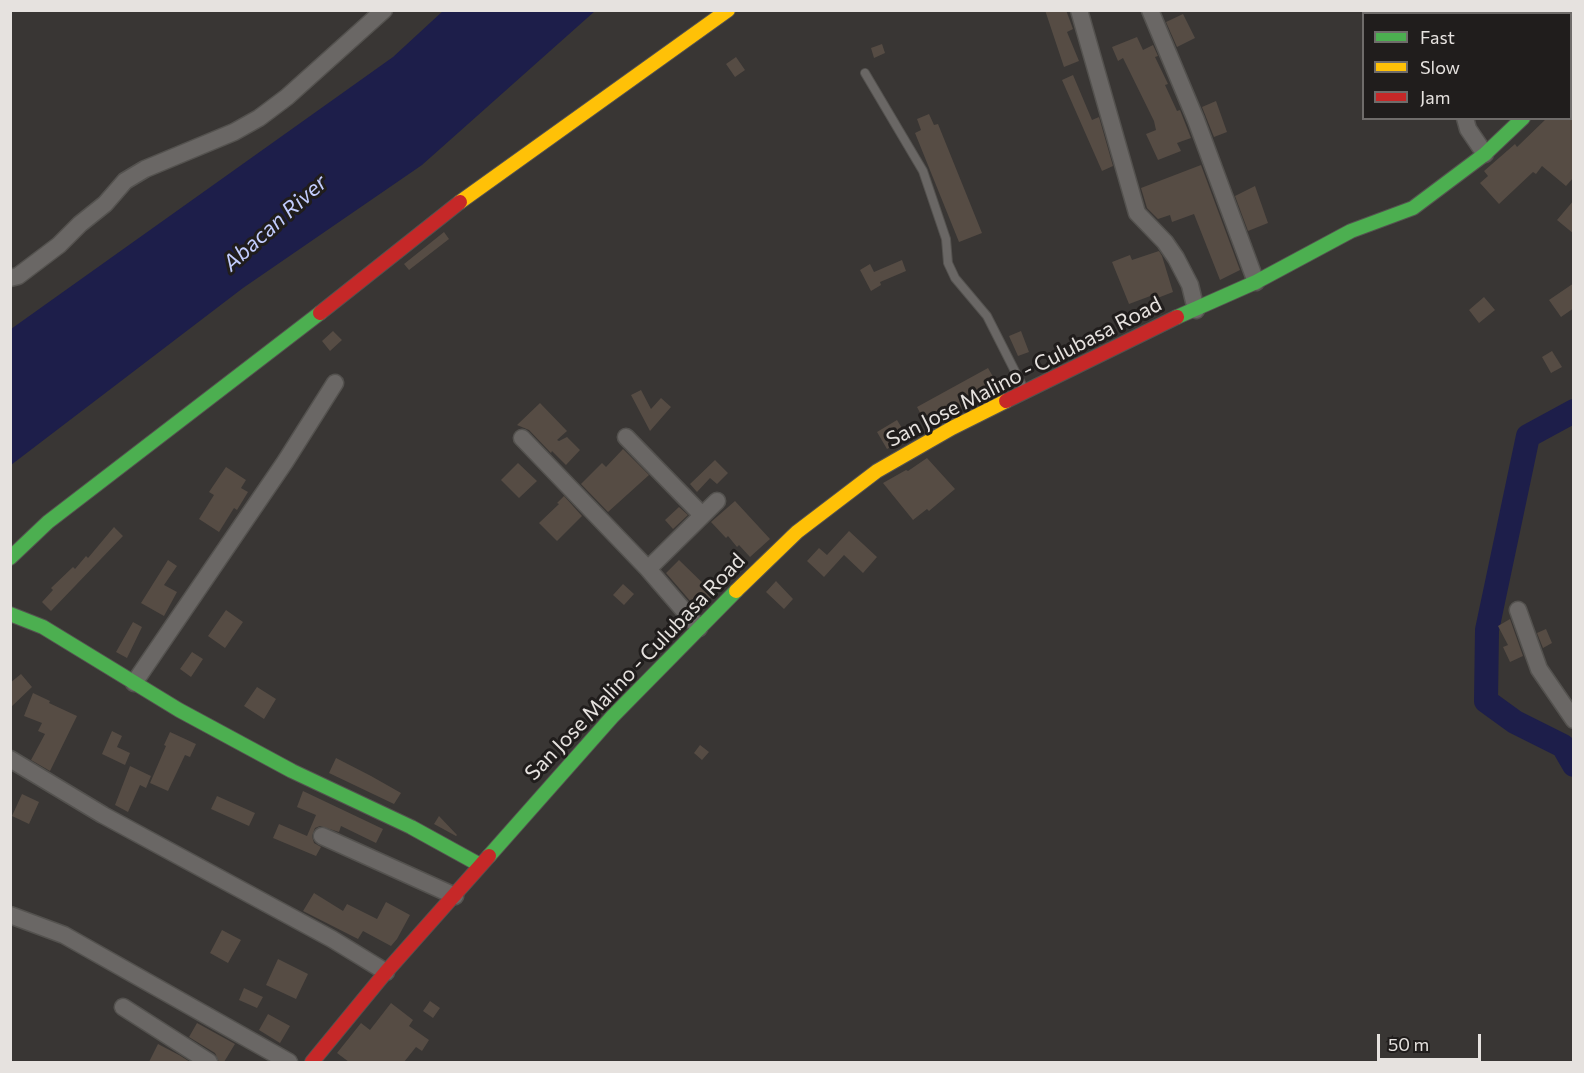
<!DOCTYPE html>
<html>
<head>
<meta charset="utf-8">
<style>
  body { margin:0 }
  #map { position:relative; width:1584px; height:1073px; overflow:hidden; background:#393634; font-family:Commissioner,sans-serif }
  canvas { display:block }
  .frame { position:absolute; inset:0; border:12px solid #e6e2df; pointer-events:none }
  .legend { position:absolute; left:1362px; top:12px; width:210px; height:108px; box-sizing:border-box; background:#201d1c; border:2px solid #6f6c6a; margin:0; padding:8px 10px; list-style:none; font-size:18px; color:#e6e2df }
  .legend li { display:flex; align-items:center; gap:12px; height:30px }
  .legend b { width:30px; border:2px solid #6f6c6a }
  .scale { position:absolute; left:1377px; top:1034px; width:104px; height:27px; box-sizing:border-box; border:3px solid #e6e2df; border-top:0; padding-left:8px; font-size:18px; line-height:21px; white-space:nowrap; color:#e6e2df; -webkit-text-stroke:4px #201d1c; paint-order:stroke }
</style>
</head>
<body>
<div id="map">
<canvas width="1584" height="1073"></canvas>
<div class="frame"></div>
<ul class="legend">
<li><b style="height:8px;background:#4caf50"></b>Fast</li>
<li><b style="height:8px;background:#ffc107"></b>Slow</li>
<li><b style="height:8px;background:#c62828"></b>Jam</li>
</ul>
<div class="scale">50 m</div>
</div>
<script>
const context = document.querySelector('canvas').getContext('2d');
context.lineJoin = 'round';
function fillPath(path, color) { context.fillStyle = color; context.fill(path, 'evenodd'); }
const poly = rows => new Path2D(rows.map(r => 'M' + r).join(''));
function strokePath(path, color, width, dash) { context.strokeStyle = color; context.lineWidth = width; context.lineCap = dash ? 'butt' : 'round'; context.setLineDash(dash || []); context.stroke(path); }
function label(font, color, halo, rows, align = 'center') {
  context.font = font + ' Commissioner,sans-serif'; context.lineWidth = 6; context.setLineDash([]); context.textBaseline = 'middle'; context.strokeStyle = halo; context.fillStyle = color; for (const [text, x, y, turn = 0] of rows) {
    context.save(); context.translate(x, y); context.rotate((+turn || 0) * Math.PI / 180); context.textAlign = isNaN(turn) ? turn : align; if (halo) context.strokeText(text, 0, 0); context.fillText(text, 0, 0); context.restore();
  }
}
fillPath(poly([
  [444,10,595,11,422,165,243,288,11,465,11,329,393,57]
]), '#1d1e4a');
strokePath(poly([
  [1574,411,1528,436,1487,630,1486,701,1515,722,1563,746,1574,765]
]), '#1d1e4a', 24);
fillPath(poly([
  [1045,10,1066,10,1073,29,1067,32,1079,61,1064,67],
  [1183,14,1195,38,1177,47,1166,22],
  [1137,37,1143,50,1153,45,1158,56,1155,57,1168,84,1165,85,1177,111,1180,110,1191,138,1177,143,1181,151,1158,160,1146,134,1156,130,1154,121,1123,58,1118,61,1112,47],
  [882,44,885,53,874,58,871,48],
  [736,57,745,70,735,77,726,64],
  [1073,75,1092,120,1099,117,1113,166,1102,171,1062,80],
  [1216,101,1227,132,1214,137,1202,107],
  [929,114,934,125,938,124,982,233,959,242,915,133,921,130,917,119],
  [1547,118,1574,118,1574,177,1566,186,1542,166,1536,174,1533,172,1499,204,1480,183,1488,176,1484,171,1515,144,1517,147],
  [1201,165,1240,270,1220,280,1194,214,1172,222,1170,215,1158,219,1147,208,1141,188],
  [1255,186,1268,223,1248,231,1235,196],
  [1574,200,1574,234,1557,220],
  [444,232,449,239,409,270,404,264],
  [1159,251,1162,256,1173,292,1155,299,1153,295,1129,304,1112,262,1130,255,1132,260],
  [902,260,906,271,880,282,881,285,871,291,860,270,870,264,874,272],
  [1574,283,1574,308,1561,317,1549,300],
  [1484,297,1495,310,1479,323,1469,310],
  [333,331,342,340,330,351,322,341],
  [1021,331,1029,352,1018,356,1009,336],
  [1552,351,1562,367,1551,373,1542,357],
  [988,368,999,387,927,426,917,407],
  [641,390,651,409,661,398,671,407,650,431,631,395],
  [540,403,567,431,557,440,559,441,567,437,580,450,566,465,552,451,551,453,529,430,517,425],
  [897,420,908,438,887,449,877,432],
  [623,449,649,475,608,512,581,484,602,463,606,467],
  [927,458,955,489,929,511,927,509,913,520,883,483,906,470,908,471],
  [715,460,728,473,717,484,710,478,697,492,690,484],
  [518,463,537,481,519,498,501,480],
  [226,467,246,480,241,488,248,492,237,510,234,508,219,532,199,519,214,495,209,492],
  [564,496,582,516,557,541,539,523,559,504,557,503],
  [735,501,770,539,750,557,739,545,737,547,728,536,726,538,711,522],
  [679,507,688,515,673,529,665,520],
  [114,527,123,536,51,611,42,602,53,590,51,588,73,567,75,569,86,556,88,558],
  [849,531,877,557,863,573,844,555,824,577,807,561,819,548,827,555],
  [168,560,177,566,164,585,177,592,164,616,141,603],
  [679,560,714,594,698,610,666,573],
  [776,581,793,599,784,609,766,592],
  [623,584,634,594,624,605,613,595],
  [226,610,243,622,225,648,208,636],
  [1510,619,1523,656,1510,662,1503,647,1508,645,1498,626],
  [133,622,142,627,127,658,116,652],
  [1546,629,1552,643,1543,648,1537,633],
  [192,652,203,659,191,677,180,669],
  [21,674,32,687,10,708,10,683],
  [257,687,276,699,264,719,244,706],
  [33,693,50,701,49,703,77,716,50,771,31,760,45,734,38,731,42,723,24,716],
  [112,731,122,736,117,747,130,753,125,765,102,754],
  [170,732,196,744,190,757,185,755,168,791,150,783,166,746,164,745],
  [700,745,709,752,702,760,694,753],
  [336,758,371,776,401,793,394,804,329,773],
  [130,766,151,776,146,788,140,785,128,812,115,805],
  [303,791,383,829,376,843,341,826,339,832,320,826,315,828,312,836,314,843,321,847,316,856,273,838,279,824,307,836,316,815,297,807],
  [22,794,39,802,29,824,12,816],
  [217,796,255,813,249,826,211,809],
  [439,816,457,835,456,836,434,824],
  [314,893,343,911,347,904,377,919,386,902,410,915,397,939,391,946,363,931,358,939,303,911],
  [222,930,241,940,228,963,210,953],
  [278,959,308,974,296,999,266,985],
  [244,988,263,997,257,1008,239,1000],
  [430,1001,440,1008,433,1018,423,1011],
  [391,1003,413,1020,409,1026,429,1040,422,1051,416,1047,404,1062,349,1062,337,1053,361,1023,370,1030],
  [268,1014,290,1026,280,1043,259,1030],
  [197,1023,235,1044,224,1062,219,1062,215,1053,189,1037],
  [158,1044,179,1055,190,1062,149,1062]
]), '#564c44');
const lane = poly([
  [865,73,923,171,946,239,948,263,955,278,987,316,1025,391]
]);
const street = poly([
  [1079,10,1137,213,1165,242,1176,258,1190,285,1196,310],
  [1150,10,1196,120,1256,282],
  [1437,10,1438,14],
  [1465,118,1468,129,1485,154],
  [10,278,18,276,59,245,80,224,105,204,125,181,145,169,234,132,259,118,287,97,384,10],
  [626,437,702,515],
  [522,438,648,569,699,628],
  [648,569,717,501],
  [1518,610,1539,669,1574,720],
  [134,683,285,462,335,383],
  [10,759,103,815,332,939,386,972],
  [322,836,455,896],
  [10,915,64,935,289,1062],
  [123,1007,209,1062]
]);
const fast = poly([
  [1177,317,1256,282,1351,231,1413,208,1485,154,1523,118],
  [10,558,48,522,320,313],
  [10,614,43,627,179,710,292,771,411,827,480,865],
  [489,856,612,717,736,591]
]);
const slow = poly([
  [1570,72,1574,69],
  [460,202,728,10],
  [736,591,797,532,877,471,952,428,1006,401]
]);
const jam = poly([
  [320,313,460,202],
  [1006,401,1177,317],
  [312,1062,386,972,489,856]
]);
strokePath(lane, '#54524f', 10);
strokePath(street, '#54524f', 19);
strokePath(fast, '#54524f', 16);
strokePath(slow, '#54524f', 16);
strokePath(jam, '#54524f', 16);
strokePath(lane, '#6a6765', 8);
strokePath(street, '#6a6765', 16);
strokePath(fast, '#4caf50', 14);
strokePath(slow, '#ffc107', 14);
strokePath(jam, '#c62828', 14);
label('21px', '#e6e2df', '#201d1c', [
  ["San Jose Malino - Culubasa Road",1024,372,-27],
  ["San Jose Malino - Culubasa Road",635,667,-46]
]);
label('italic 22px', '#c2ccfd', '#201d1c', [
  ["Abacan River",275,223,-42]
]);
</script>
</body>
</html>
